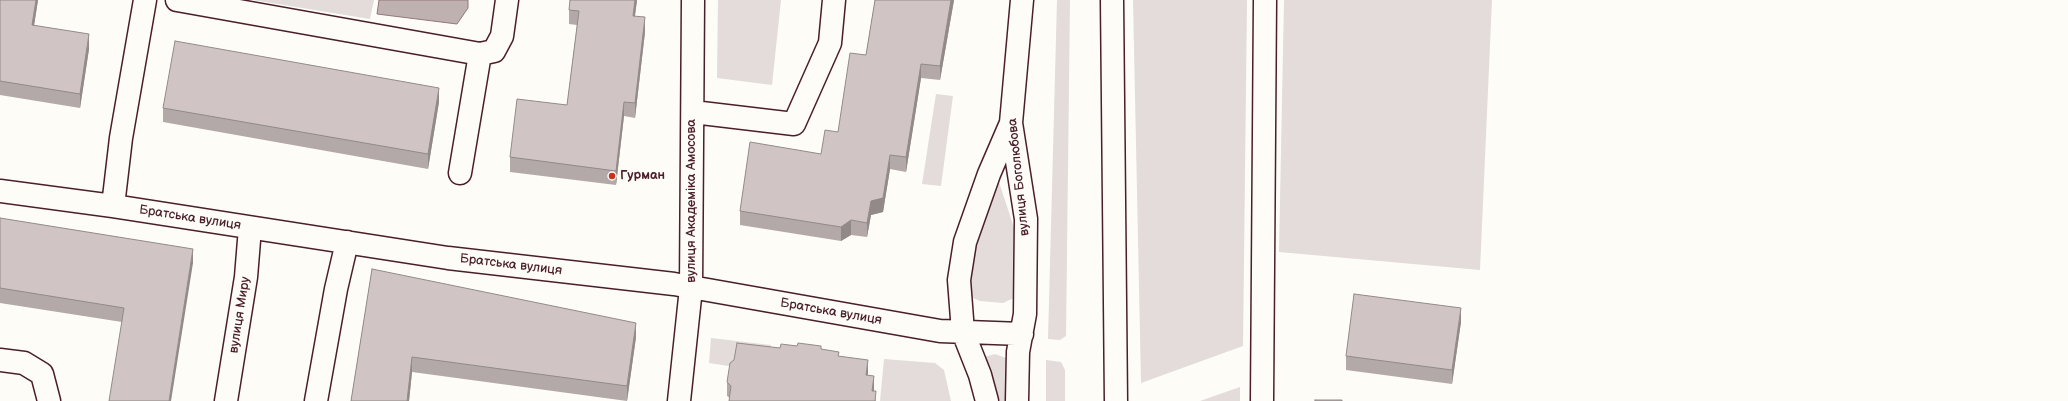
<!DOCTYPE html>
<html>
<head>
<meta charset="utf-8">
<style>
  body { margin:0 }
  canvas { display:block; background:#fdfcf7 }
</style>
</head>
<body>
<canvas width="2068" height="401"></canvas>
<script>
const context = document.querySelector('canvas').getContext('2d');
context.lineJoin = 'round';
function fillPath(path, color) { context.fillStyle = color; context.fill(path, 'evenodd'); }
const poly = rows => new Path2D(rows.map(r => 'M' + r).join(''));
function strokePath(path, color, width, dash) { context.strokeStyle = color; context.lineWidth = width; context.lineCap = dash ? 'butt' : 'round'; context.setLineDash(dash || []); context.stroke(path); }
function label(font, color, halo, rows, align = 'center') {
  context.font = font + ' "Balsamiq Sans",sans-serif'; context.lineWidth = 3; context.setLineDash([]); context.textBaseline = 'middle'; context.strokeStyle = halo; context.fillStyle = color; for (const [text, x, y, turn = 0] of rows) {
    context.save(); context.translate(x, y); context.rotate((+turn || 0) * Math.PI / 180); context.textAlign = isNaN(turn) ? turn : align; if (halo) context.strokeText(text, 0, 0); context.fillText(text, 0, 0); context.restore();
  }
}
fillPath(poly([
  [253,0,374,0,370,19],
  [718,0,781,0,772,85,717,78],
  [1057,0,1070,0,1066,336,1060,340,1048,339],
  [1133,0,1247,0,1243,346,1141,383],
  [1284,0,1492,0,1480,270,1279,252],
  [936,94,953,96,941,186,922,184],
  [998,179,1017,237,1016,292,1014,298,1003,303,980,301,973,298,970,292,972,232],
  [711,338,771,345,769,362,735,367,709,363],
  [995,354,1006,358,1006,401,1000,401,992,374,984,357],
  [884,359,935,363,944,370,951,401,880,401],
  [1046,360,1061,362,1065,370,1065,401,1046,401],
  [1240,387,1240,401,1200,401]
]), '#e3dcda');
const water = poly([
  [379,0,468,0,468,8,457,24,377,14,379,0]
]);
fillPath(water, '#c0b1b1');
strokePath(water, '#91777b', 1);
const minor = poly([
  [177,0,480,54,494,51,502,36,507,0],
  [1112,0,1116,401],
  [693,112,794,124,830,43,834,0],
  [460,173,480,54],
  [0,191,113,206,448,258,674,284,940,331,1022,334],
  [113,206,121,138,145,0],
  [0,360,24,363,42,374,49,401],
  [226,401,246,277,250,228],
  [316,401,336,289,347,242],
  [679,401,691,288,693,0],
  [987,401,980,375,963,332,959,280,965,242,989,174,1011,123],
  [1017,401,1018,352,1025,314,1026,219,1011,123,1022,0],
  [1262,401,1265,0]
]);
strokePath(minor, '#4a1f2b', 25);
strokePath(minor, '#fdfcf7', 22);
fillPath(poly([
  [0,0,38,0,34,25,89,49,80,108,0,95],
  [637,0,635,16,645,32,635,118,624,116,616,185,510,172,510,157,567,105,577,25,569,24,569,10],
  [875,0,954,0,940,80,921,78,906,172,890,169,883,212,871,215,867,237,851,235,841,241,740,225,740,211,821,154,838,132,866,55],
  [439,102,428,169,163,122,163,108],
  [0,218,193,263,122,322,0,303],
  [372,269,636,337,627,401,412,372,409,401,351,401],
  [1461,322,1452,384,1346,370,1346,356],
  [780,348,821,349,839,356,868,376,874,391,876,401,730,398,727,396,727,382]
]), '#b3a9a9');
fillPath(poly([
  [36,0,38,0,32,39,32,25],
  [635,0,637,0,633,30,633,16],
  [951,0,954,0,940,80,940,66],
  [645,17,645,32,635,118,635,103],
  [89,34,89,49,80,108,80,94],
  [921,64,921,78,906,172,906,157],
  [439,88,439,102,428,169,428,154],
  [624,102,624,116,616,185,616,171],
  [890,155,890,169,883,212,871,215,867,237,867,223,871,201],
  [851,220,851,235,841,241,841,227],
  [193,249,193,263,171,401,169,401],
  [1461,308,1461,322,1452,384,1452,370],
  [636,323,636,337,627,401,627,386],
  [412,357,412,372,409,401,407,401],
  [868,360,868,374,866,390,866,375],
  [874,376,874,391,872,401,872,391]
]), '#928a89');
const building = poly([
  [0,0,36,0,32,25,89,34,80,94,0,81,0,0],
  [570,0,635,0,633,16,645,17,635,103,624,102,616,171,510,157,517,99,567,105,579,11,569,10,570,0],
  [875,0,951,0,940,66,921,64,906,157,890,155,883,198,871,201,867,223,851,220,841,227,740,211,750,142,821,154,825,130,838,132,850,53,866,55,875,0],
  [175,41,439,88,428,154,163,108,175,41],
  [0,218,193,249,169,401,109,401,124,308,0,288,0,218],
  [372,269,636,323,627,386,412,357,407,401,351,401,372,269],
  [1354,294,1461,308,1452,370,1346,356,1354,294],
  [737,343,780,348,781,344,797,346,798,343,821,346,821,349,839,352,838,356,868,360,866,375,874,376,872,391,876,391,875,401,729,401,731,386,727,382,730,363,734,360,737,343],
  [1315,400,1342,400,1342,401,1315,401,1315,400]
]);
fillPath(building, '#d0c5c4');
strokePath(building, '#928a89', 1);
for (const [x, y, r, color] of [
  [612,176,4,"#c8321e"]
]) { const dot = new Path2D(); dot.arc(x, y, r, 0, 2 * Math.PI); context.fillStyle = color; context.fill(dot); strokePath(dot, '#fdfcf7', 1.5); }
label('bold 13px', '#4a1f2b', '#fdfcf7', [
  ["Гурман",620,176]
], 'left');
label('13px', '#4a1f2b', '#fdfcf7', [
  ["вулиця Боголюбова",1019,177,-96],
  ["вулиця Академіка Амосова",692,201,-90],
  ["Братська вулиця",190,218,9],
  ["Братська вулиця",511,265,7],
  ["Братська вулиця",831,312,10],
  ["вулиця Миру",240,315,-81]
]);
</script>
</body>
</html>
